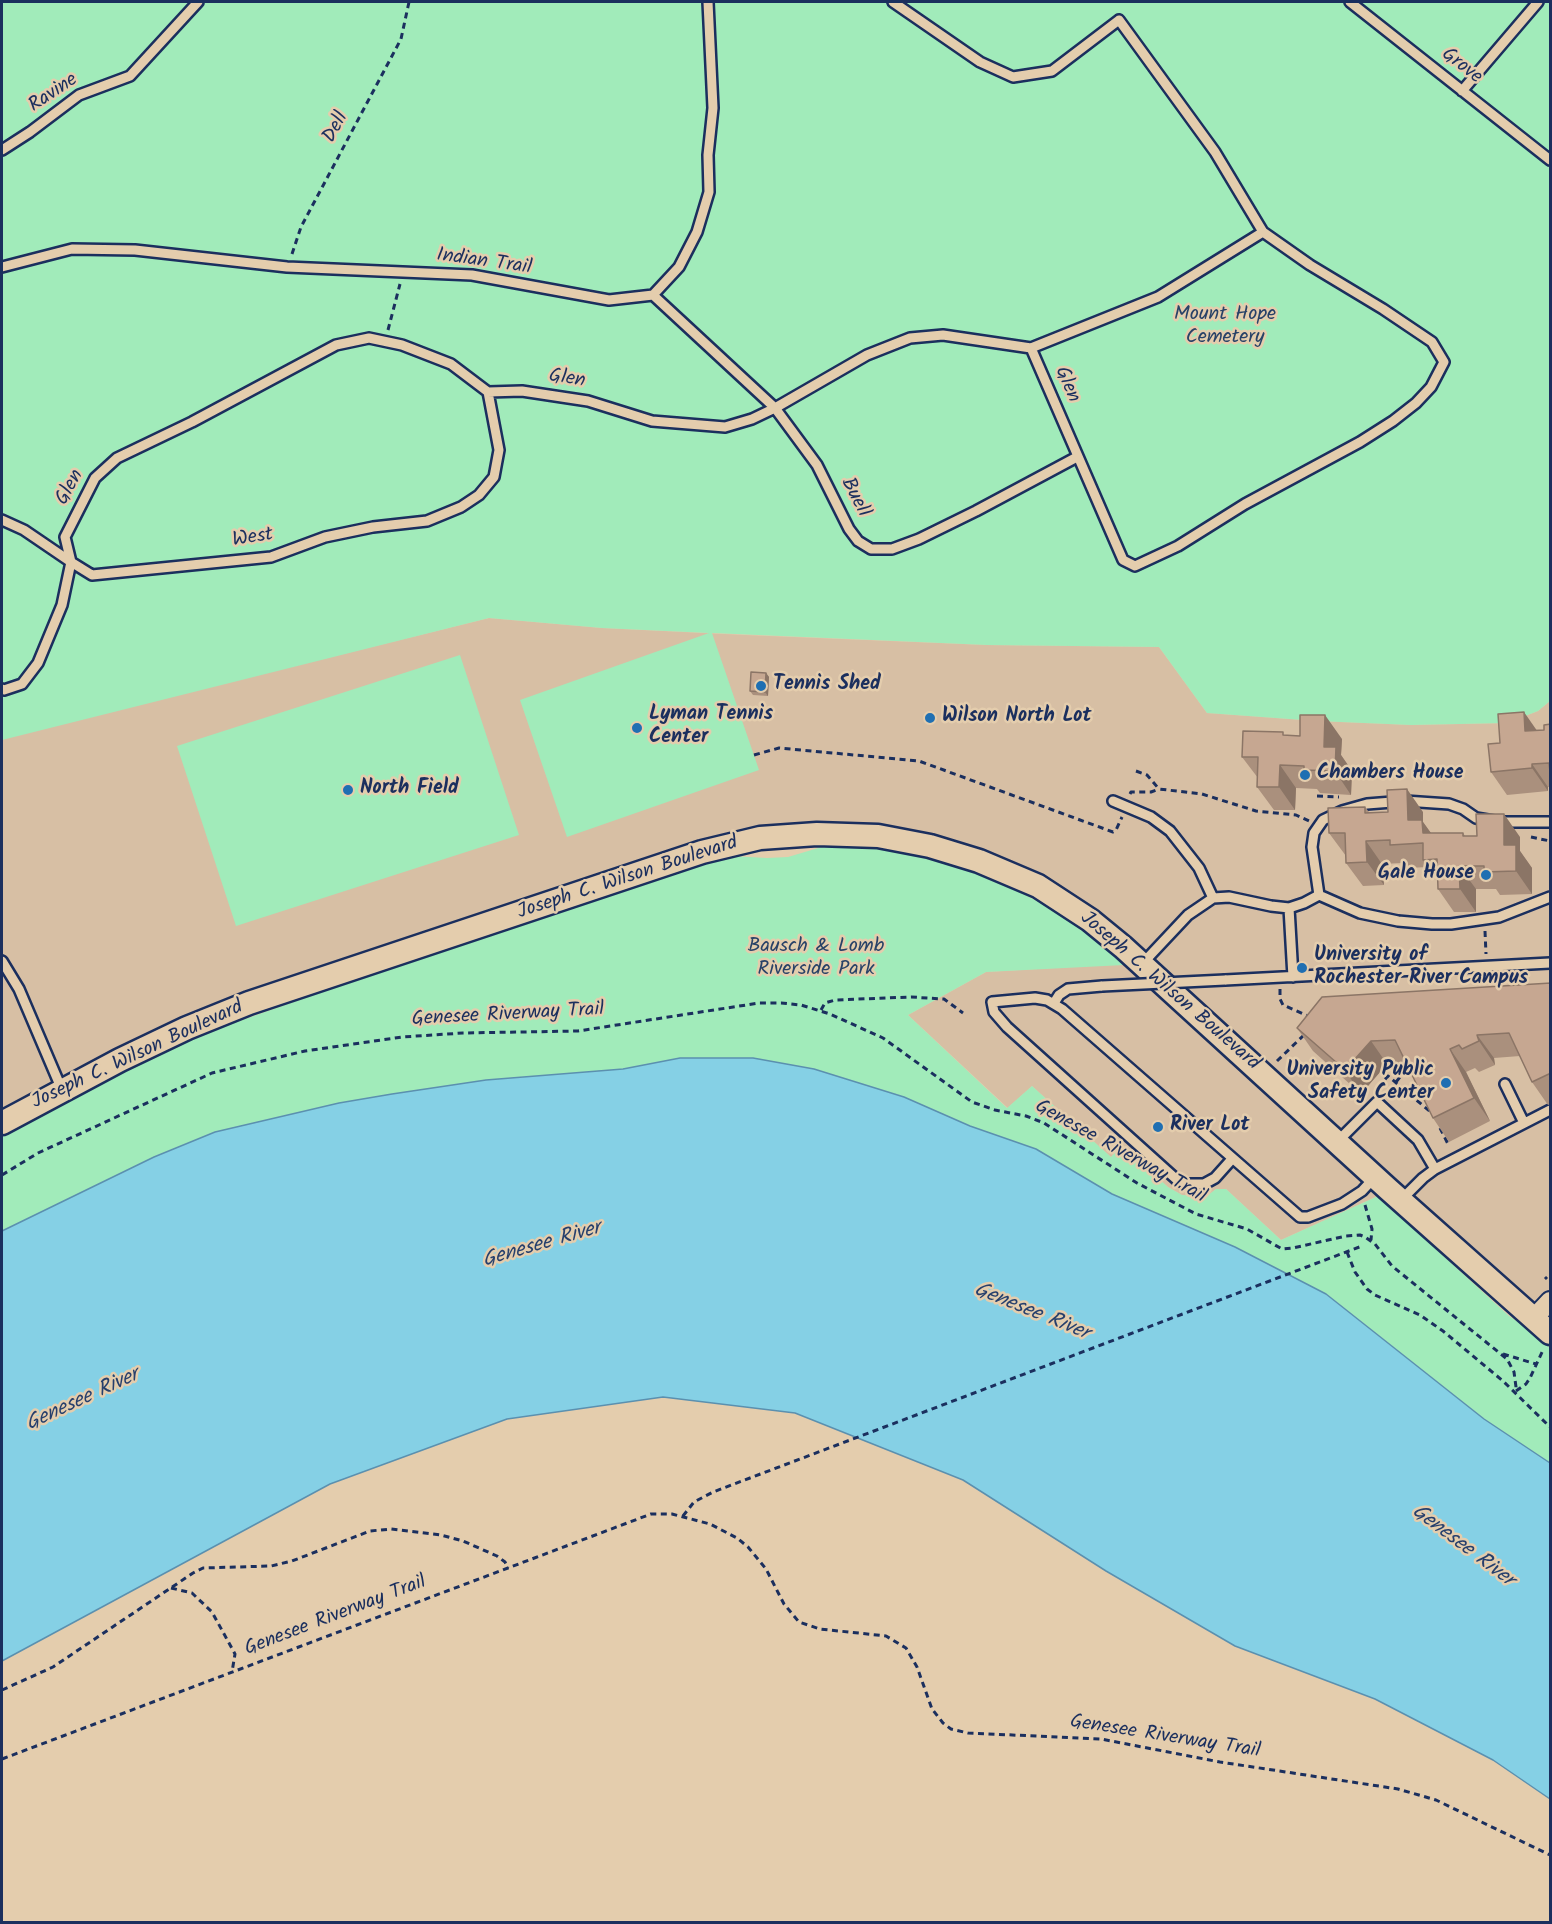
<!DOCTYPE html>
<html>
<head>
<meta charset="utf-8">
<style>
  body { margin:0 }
  #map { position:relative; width:1552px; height:1924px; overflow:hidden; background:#e4cdad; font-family:Kalam,sans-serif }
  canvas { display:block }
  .frame { position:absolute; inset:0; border:3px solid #1b2f5e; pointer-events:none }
</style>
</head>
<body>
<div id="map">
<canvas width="1552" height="1924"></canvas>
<div class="frame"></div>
</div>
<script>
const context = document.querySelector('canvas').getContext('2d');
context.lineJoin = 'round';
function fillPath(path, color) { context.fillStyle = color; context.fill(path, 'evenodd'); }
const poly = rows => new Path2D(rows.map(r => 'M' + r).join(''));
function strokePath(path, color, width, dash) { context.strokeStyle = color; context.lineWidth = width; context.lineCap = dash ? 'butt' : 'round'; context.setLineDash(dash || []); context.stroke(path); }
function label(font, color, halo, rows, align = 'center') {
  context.font = font + ' Kalam,sans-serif'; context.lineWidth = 5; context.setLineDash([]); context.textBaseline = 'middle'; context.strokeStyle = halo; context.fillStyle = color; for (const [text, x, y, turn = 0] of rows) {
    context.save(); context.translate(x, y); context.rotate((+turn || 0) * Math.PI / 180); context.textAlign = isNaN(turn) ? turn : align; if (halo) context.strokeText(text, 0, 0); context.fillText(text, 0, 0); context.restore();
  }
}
fillPath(poly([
  [489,618,602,628,745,635,987,645,1159,647,1207,713,1317,721,1412,725,1507,723,1538,711,1550,701,1550,1320,1402,1185,1281,1240,1226,1189,1216,1189,1207,1196,1182,1195,1168,1187,1122,1146,1111,1157,1032,1086,1008,1108,908,1015,986,972,1158,962,1123,930,1087,903,1046,877,1002,857,955,841,902,828,847,822,794,823,744,828,694,841,248,990,132,1041,2,1110,2,738]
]), '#d7bfa4');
fillPath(poly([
  [2,2,1550,2,1550,701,1538,711,1507,723,1411,725,1317,721,1207,713,1159,647,987,645,712,633,759,770,567,837,520,700,709,633,602,628,489,618,2,740],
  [460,655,519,835,236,926,177,746],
  [825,846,865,847,910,853,954,865,998,881,1039,902,1079,926,1108,949,1124,965,986,972,908,1015,1007,1108,1032,1086,1111,1157,1121,1146,1168,1187,1182,1195,1207,1196,1216,1189,1226,1189,1281,1240,1378,1196,1509,1316,1532,1331,1550,1348,1550,1463,1484,1419,1326,1294,1235,1247,1112,1194,1036,1149,970,1126,904,1097,814,1069,680,1058,623,1069,486,1080,339,1103,215,1132,154,1157,2,1231,2,1137,134,1066,205,1033,362,978,693,867,731,856,767,858,788,857]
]), '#a1ebba');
const water = poly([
  [680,1058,753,1058,814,1069,904,1097,970,1126,1036,1149,1112,1194,1235,1247,1326,1294,1484,1419,1550,1463,1550,1799,1493,1760,1375,1699,1235,1646,1106,1571,963,1480,795,1413,663,1397,507,1419,330,1484,2,1661,2,1231,154,1157,215,1132,339,1103,392,1094,486,1080,623,1069,680,1058]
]);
fillPath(water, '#85d0e5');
strokePath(water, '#5b90af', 1.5);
const service = poly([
  [1350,2,1550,160],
  [1462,91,1538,2],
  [2,150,30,132,79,95,130,76,198,2],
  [2,267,72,249,135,250,287,267,472,275,609,300,653,295,679,267,697,232,709,192,708,155,713,108,708,2],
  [653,295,775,408,817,465,849,529,858,541,871,549,892,549,919,539,976,511,1077,457],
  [1031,348,1158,297,1263,232],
  [2,520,24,530,71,562],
  [71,562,65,537,95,478,117,458,192,422,336,345,369,338,402,345,451,364,488,392,522,391,588,401,652,421,725,427,752,419,775,408,867,355,910,338,943,335,1031,348,1123,560,1135,566,1178,546,1245,504,1360,442,1393,421,1416,403,1431,387,1444,362,1432,342,1383,309,1310,265,1263,232,1215,152,1119,20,1052,71,1013,77,980,62,893,2],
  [2,689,4,690,22,684,38,663,62,605,71,562,92,575,271,557,325,537,373,527,427,521,461,507,479,495,494,477,499,450,488,392],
  [1113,801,1151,817,1170,831,1199,868,1213,898],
  [1319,895,1312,847,1314,833,1323,820,1342,811,1367,804,1405,801,1449,804,1463,809,1476,818,1500,822,1550,822],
  [1319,895,1360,913,1398,921,1432,924,1451,924,1499,917,1550,897],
  [1289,908,1293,977],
  [2,961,19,989,62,1090],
  [1142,964,1188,915,1213,898,1229,897,1271,906,1289,908,1304,903,1319,895],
  [1225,980,1550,963],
  [1054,1003,1059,995,1068,989,1102,986],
  [1505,1084,1524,1123],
  [1337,1142,1377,1102,1418,1140,1435,1169],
  [1232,1159,1215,1178,1204,1184,1187,1184,1176,1179,1007,1027,994,1012,992,1002,1035,998,1047,1000,1062,1009,1300,1217,1308,1217,1342,1204,1362,1191,1375,1177],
  [1401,1200,1423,1178,1435,1169,1550,1110]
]);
const minor = poly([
  [1534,1318,1550,1301]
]);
const tertiary = poly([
  [2,1123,120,1060,187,1028,249,1003,702,852,760,838,817,834,878,836,930,846,979,861,1038,886,1090,920,1123,947,1388,1189,1550,1333]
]);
strokePath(service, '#1b2f5e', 14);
strokePath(minor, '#1b2f5e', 22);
strokePath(tertiary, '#1b2f5e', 27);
strokePath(poly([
  [292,254,301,227,401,39,409,2],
  [388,330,400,284],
  [754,755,779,748,919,761,1113,832,1116,830,1122,817],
  [1136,771,1147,775,1159,789,1202,794,1256,811,1296,815,1309,821],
  [1130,794,1131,792,1151,792,1159,789],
  [1317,796,1339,797],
  [1531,837,1550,841],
  [1485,931,1486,954],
  [1280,989,1280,999,1283,1005,1308,1016],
  [821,1010,825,1003,835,1000,911,997,944,999,963,1013],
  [1277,1061,1304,1035],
  [1396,1082,1405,1071,1411,1068],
  [1378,1087,1388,1076,1433,1114],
  [1440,1128,1449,1146],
  [2,1175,38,1153,212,1073,305,1051,402,1037,463,1033,578,1031,759,1003,781,1003,801,1005,830,1014,883,1038,972,1102,995,1110,1026,1116,1044,1123,1137,1183,1196,1214,1247,1229,1282,1249,1293,1248,1346,1236,1360,1235,1365,1237,1375,1244,1392,1266,1507,1359,1514,1372,1516,1387,1514,1392],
  [1365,1205,1372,1229,1371,1240],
  [1347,1252,1355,1272,1367,1289,1375,1295,1420,1315,1443,1331,1503,1381,1550,1427],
  [1545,1277,1547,1279],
  [1503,1354,1536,1364],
  [1516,1391,1526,1384,1530,1378,1543,1350],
  [683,1516,694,1502,713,1492,1362,1246],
  [171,1588,192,1593,212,1612,235,1654,232,1672],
  [2,1690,53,1667,193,1573,203,1568,271,1566,292,1561,370,1531,391,1529,441,1535,463,1541,497,1556,505,1562,508,1568],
  [2,1759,651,1514,672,1514,710,1524,737,1538,748,1547,766,1569,784,1604,799,1622,820,1629,886,1636,906,1648,917,1667,932,1709,943,1723,951,1729,968,1733,1101,1739,1220,1762,1398,1789,1436,1800,1550,1855]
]), '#1b2f5e', 3, [6, 4.5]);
strokePath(service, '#e4cdad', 9);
strokePath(minor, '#e4cdad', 18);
strokePath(tertiary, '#e4cdad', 22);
const serviceBridge = poly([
  [1102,986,1225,980]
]);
strokePath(serviceBridge, '#1b2f5e', 14, []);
strokePath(serviceBridge, '#e4cdad', 9);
fillPath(poly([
  [766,673,769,677,768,696,753,695,750,691],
  [1551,724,1551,787,1548,787,1548,791,1507,795,1491,772,1500,743,1537,730,1544,730],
  [1285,735,1342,739,1341,755,1352,771,1351,795,1320,793,1317,789,1296,788,1295,810,1274,810,1257,787,1258,778,1242,757],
  [1365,807,1369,812,1423,812,1423,822,1431,833,1463,833,1465,836,1520,837,1520,851,1532,868,1532,894,1500,895,1496,889,1476,889,1476,912,1454,912,1438,889,1438,880,1428,867,1406,868,1403,863,1382,864,1384,885,1363,886,1346,863,1346,856,1329,833],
  [1551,983,1551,1104,1548,1105,1532,1082,1520,1056,1494,1058,1495,1065,1479,1072,1475,1068,1466,1072,1490,1121,1449,1142,1433,1118,1406,1063,1387,1064,1361,1094,1313,1051,1297,1028]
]), '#aa907d');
fillPath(poly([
  [766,673,769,677,768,696,765,692],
  [1524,712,1540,735,1525,731],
  [1325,715,1342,739,1341,755,1352,771,1351,795,1335,771,1324,747],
  [1532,764,1548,787,1548,791,1532,768],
  [1280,765,1296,788,1295,810,1279,787],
  [1407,789,1423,812,1423,822,1438,843,1439,856,1408,820],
  [1504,814,1520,837,1520,851,1532,868,1532,894,1516,871,1504,845],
  [1366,841,1382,864,1384,885,1367,862],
  [1459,866,1476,889,1476,912,1460,889],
  [1477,1035,1494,1058,1495,1065,1479,1041],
  [1371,1041,1387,1064,1361,1094,1345,1070],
  [1450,1049,1466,1072,1490,1121,1474,1098]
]), '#8b7566');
const building = poly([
  [751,672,766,673,765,692,750,691,751,672],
  [1524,712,1525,731,1544,730,1544,725,1551,724,1551,781,1549,763,1532,764,1532,768,1491,772,1488,744,1500,743,1498,714,1524,712],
  [1300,715,1325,715,1324,747,1336,747,1335,771,1304,770,1304,766,1280,765,1279,787,1257,787,1258,757,1242,757,1243,731,1283,732,1283,735,1300,736,1300,715],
  [1407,789,1408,820,1422,820,1423,833,1463,833,1463,836,1477,836,1476,814,1504,814,1504,845,1516,845,1516,871,1484,872,1484,866,1459,866,1460,889,1438,889,1437,859,1423,860,1423,843,1390,845,1390,840,1366,841,1367,862,1346,863,1345,833,1329,833,1328,808,1365,807,1365,813,1388,812,1387,790,1407,789],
  [1551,983,1551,1073,1532,1082,1509,1033,1477,1035,1479,1041,1462,1049,1459,1045,1450,1049,1474,1098,1433,1118,1395,1040,1371,1041,1345,1070,1297,1028,1322,997,1551,983]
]);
fillPath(building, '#c6a791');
strokePath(building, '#8b7566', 1.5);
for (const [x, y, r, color] of [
  [761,686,6,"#1f6fb2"],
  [930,718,6,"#1f6fb2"],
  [637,728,6,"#1f6fb2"],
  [1305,775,6,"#1f6fb2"],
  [348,790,6,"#1f6fb2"],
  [1486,875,6,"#1f6fb2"],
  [1302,968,6,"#1f6fb2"],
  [1446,1083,6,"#1f6fb2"],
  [1158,1127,6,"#1f6fb2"]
]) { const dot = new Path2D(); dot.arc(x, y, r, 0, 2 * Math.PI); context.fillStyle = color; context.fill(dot); strokePath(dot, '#e4cdad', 2); }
label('20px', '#1b2f5e', '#e4cdad', [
  ["Grove",1461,67,38],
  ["Ravine",54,94,-34],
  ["Dell",337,128,-61],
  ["Indian Trail",484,263,8],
  ["Glen",567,380,9],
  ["Glen",1066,385,67],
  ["Glen",71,488,-61],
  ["Buell",854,498,63],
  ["West",253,539,-9],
  ["Joseph C. Wilson Boulevard",628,879,-18],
  ["Joseph C. Wilson Boulevard",1169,992,41],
  ["Genesee Riverway Trail",508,1016,-3],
  ["Joseph C. Wilson Boulevard",138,1056,-25],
  ["Genesee Riverway Trail",1120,1153,29],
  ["Genesee Riverway Trail",336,1617,-21],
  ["Genesee Riverway Trail",1165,1738,9]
]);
label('20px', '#284267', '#e4cdad', [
  ["Mount Hope",1225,316],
  ["Cemetery",1225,339],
  ["Bausch & Lomb",816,948],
  ["Riverside Park",816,971]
]);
label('bold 20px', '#1b2f5e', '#e4cdad', [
  ["Tennis Shed",773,686],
  ["Lyman Tennis",649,716],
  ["Center",649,739],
  ["Wilson North Lot",942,718],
  ["Chambers House",1317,775],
  ["North Field",360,790],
  ["Gale House",1474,875,"right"],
  ["University of",1314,957],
  ["Rochester River Campus",1314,980],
  ["University Public",1434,1072,"right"],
  ["Safety Center",1434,1095,"right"],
  ["River Lot",1170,1127]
], 'left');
label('italic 21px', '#263f6c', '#e4cdad', [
  ["Genesee River",542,1246,-16],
  ["Genesee River",1031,1313,22],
  ["Genesee River",83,1401,-25],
  ["Genesee River",1462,1547,37]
]);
</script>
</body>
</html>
